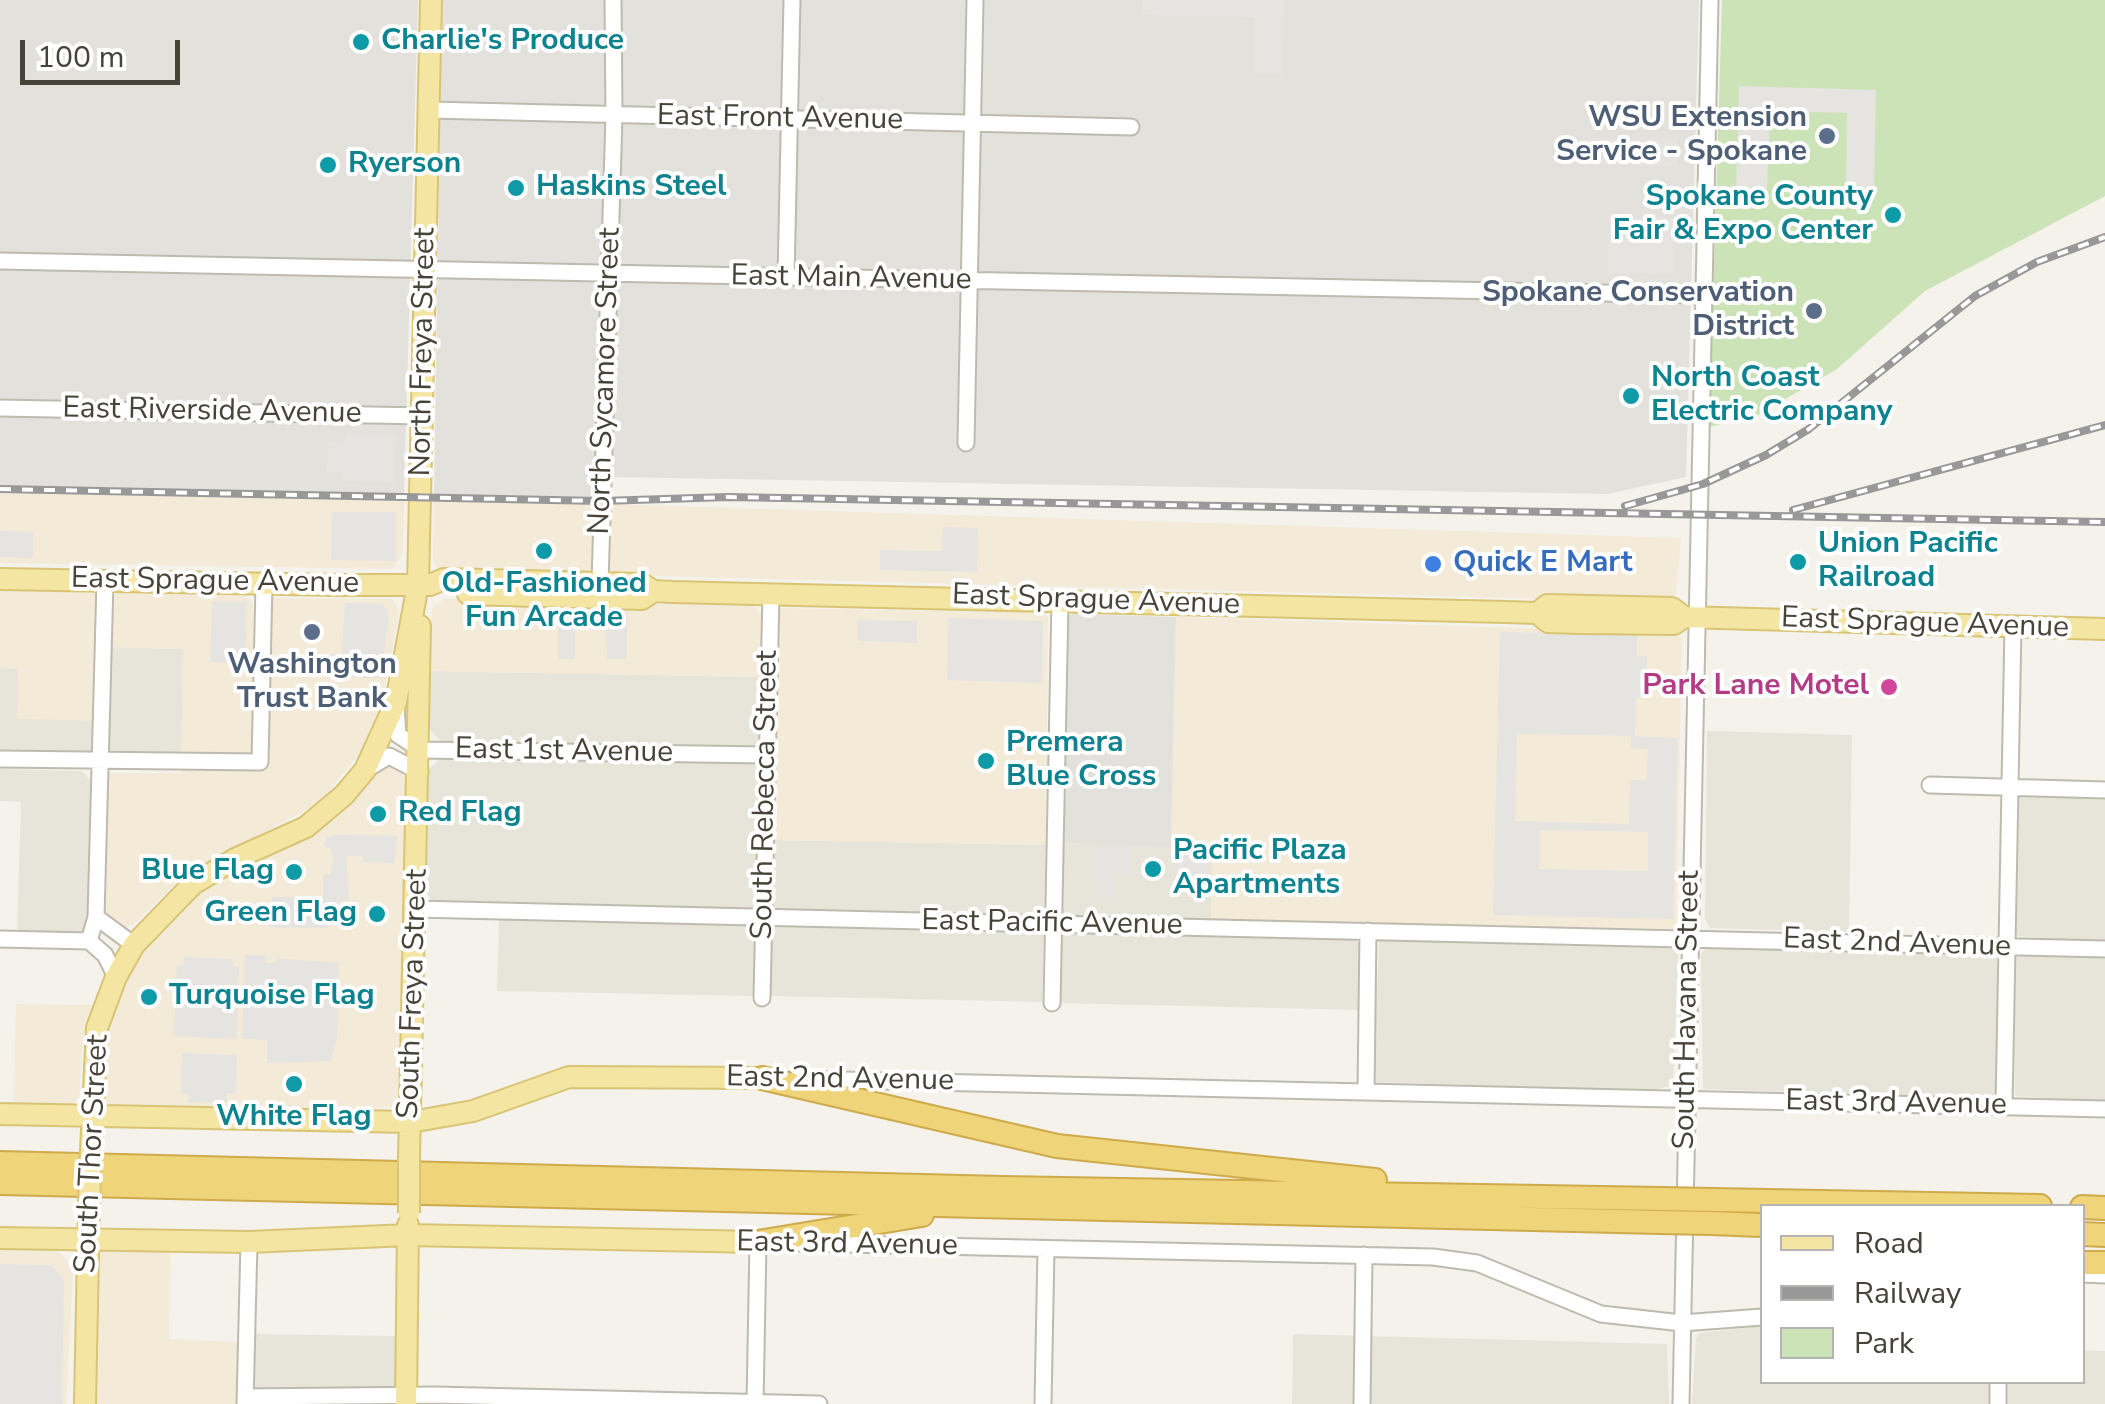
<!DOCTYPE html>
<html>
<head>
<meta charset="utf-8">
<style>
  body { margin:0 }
  #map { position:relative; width:2105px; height:1404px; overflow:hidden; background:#f4f2eb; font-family:"Nunito Sans",sans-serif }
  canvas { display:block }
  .legend { position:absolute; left:1760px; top:1204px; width:325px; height:180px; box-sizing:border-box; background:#fff; border:2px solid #b5b4b0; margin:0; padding:12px 18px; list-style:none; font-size:30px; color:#474339 }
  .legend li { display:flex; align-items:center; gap:20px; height:50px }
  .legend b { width:50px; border:2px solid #b5b4b0 }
  .scale { position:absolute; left:20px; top:40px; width:160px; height:45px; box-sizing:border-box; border:5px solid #474339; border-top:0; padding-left:12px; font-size:30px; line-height:35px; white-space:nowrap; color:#474339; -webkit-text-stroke:8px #fff; paint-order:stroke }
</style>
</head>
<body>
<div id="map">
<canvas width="2105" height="1404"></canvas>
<ul class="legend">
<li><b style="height:12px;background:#f4e5a3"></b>Road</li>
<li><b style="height:12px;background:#989898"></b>Railway</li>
<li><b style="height:28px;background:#cce3b8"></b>Park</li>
</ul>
<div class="scale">100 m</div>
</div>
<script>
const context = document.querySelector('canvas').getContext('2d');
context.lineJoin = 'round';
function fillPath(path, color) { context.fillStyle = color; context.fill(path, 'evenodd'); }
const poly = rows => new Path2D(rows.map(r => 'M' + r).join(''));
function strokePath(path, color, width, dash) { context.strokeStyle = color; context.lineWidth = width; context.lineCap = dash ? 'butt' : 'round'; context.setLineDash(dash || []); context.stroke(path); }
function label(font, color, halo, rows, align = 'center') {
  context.font = font + ' "Nunito Sans",sans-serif'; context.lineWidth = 8; context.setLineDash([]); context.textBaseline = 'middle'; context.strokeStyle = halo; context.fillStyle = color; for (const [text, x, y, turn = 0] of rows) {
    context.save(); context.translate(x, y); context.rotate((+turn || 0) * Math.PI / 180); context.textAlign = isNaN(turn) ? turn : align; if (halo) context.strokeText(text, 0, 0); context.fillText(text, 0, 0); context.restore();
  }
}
fillPath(poly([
  [107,647,183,649,182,754,0,751,0,668,18,668],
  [429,671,760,677,759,743,753,749,441,741,428,728],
  [1707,731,1852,735,1849,932,1710,928,1705,919],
  [442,757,755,763,759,770,755,906,749,910,432,900,425,890,428,770],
  [0,769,82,771,90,780,87,926,81,933,17,932,21,802,0,801],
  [2027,795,2105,797,2105,942,2017,936,2016,805,2018,798],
  [771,840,1046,845,1044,912,1039,916,778,911,771,907],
  [1061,843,1212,846,1211,920,1062,915],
  [499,919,749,924,755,931,754,996,497,991],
  [776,924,1039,931,1044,935,1042,1002,769,996,770,928],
  [1064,932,1355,939,1361,945,1360,1010,1058,1003,1059,935],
  [1379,940,1671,947,1678,954,1673,1085,1651,1091,1377,1082,1374,1076],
  [1708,946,1997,954,1997,1092,1988,1098,1703,1089,1701,954],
  [2024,955,2105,957,2105,1101,2015,1096,2014,965,2016,958],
  [1762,1326,1762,1382,2082,1382,2083,1350,2105,1351,2105,1404,1692,1404,1696,1338,1700,1333],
  [252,1334,397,1336,395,1384,389,1390,255,1388],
  [1293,1334,1667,1344,1669,1404,1292,1404]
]), '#e7e4d9');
fillPath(poly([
  [0,493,404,501,403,553,393,569,0,563],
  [434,501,594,504,591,569,583,574,437,569,433,559],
  [608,504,1681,538,1676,593,1668,602,616,575,606,565],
  [0,591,245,595,253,603,253,675,266,675,271,598,392,599,399,611,380,716,365,747,319,803,185,874,133,925,122,928,111,922,101,898,106,773,181,773,183,649,108,647,106,721,17,719,18,669,0,668],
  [444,599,753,606,762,615,760,677,429,671,432,608],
  [781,608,1039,613,1048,617,1046,845,771,840,776,615],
  [1176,617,1678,633,1682,640,1676,929,1211,920,1212,847,1171,846],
  [394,764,408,781,400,1106,301,1114,103,1106,101,1050,108,1023,119,991,146,944,184,902,380,765],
  [16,1004,92,1005,82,1047,79,1097,72,1105,14,1106],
  [0,1248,51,1250,62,1254,73,1271,66,1404,0,1404],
  [95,1248,170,1249,169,1339,239,1342,237,1404,91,1404]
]), '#f3ead8');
fillPath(poly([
  [0,0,418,0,404,495,0,486],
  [442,0,1699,0,1686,477,1608,494,610,477,609,497,434,495],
  [1073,614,1176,617,1171,846,1061,843,1066,617]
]), '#e3e1dc');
fillPath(poly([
  [1722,0,2105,0,2105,196,1925,291,1837,369,1758,415,1709,427]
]), '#cce3b8');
fillPath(poly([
  [1143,0,1284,0,1283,74,1254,74,1255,17,1143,15],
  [1739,86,1876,90,1874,188,1846,188,1847,113,1770,111,1767,190,1736,189],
  [1587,138,1678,140,1677,166,1587,165],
  [1609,217,1674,218,1673,274,1608,273],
  [346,435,396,436,394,483,341,481,341,473,327,472,328,442,345,443],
  [332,512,396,512,396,561,331,560],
  [943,527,978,528,977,572,880,570,880,550,942,551],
  [0,531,33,532,33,558,0,557],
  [212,601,247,602,245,663,210,662],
  [345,603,383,604,389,614,381,678,275,675,275,658,342,654],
  [606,609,627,609,627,659,607,659],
  [558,613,575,613,575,659,558,659],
  [948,618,1043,621,1042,683,947,680],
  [858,620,917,621,917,643,858,641],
  [1500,632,1637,634,1637,656,1647,656,1646,697,1636,697,1635,736,1678,738,1673,919,1493,915],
  [1517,734,1631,736,1631,748,1648,749,1647,780,1630,780,1629,824,1515,821],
  [1540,830,1648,832,1648,871,1539,869],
  [338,835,397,836,394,863,362,862,362,856,346,856,349,900,340,901,339,921,327,920,327,928,269,927,272,897,323,898,323,874,330,874,334,859,330,848,323,846,327,837],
  [1096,846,1131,847,1130,876,1114,876,1114,898,1095,898],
  [1175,848,1208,849,1206,896,1191,896,1191,881,1175,881],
  [245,955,265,955,266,963,276,963,276,958,339,963,337,1039,331,1061,267,1063,267,1040,242,1039],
  [184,957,233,959,233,966,239,967,237,1039,174,1036,177,966,184,965],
  [182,1053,237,1055,236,1093,227,1093,227,1103,188,1102,188,1093,181,1093],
  [0,1264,51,1265,64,1279,62,1404,0,1404]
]), '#e6e4e1');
const minor = poly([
  [429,110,1131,127],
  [0,261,1702,295],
  [786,278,792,0],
  [0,408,423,416],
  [966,443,975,0],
  [600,583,614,116,613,0],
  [396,706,398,735,421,750,767,755],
  [0,759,260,762,264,584],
  [365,770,389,756,420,772],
  [1930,785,2105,790],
  [416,909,2105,949],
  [96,917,134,945],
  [0,939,89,941],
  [89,941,96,917,105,581],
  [89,941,105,955,116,977],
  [762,998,771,593],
  [1052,1003,1060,601],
  [799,1079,2105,1109],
  [1366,1092,1368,931],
  [2004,1106,2013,626],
  [799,1243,1433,1257,1477,1263,1601,1314,1682,1323,1762,1317],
  [2082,1274,2105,1275],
  [246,1397,434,1395,819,1404],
  [245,1403,249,1242],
  [755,1404,758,1242,766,1242],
  [1043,1404,1046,1249],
  [1362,1404,1364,1255],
  [1681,1404,1710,0],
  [1998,1404,1998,1382]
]);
const major = poly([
  [0,579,339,585,430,585,444,579,642,584,654,591,672,592,1506,612,1537,613,1547,605,1672,608,1684,617],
  [468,594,642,599,654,591],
  [1537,613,1548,622,1579,623,1674,624,1684,617,2105,629],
  [0,1114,411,1122,473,1111,569,1077,762,1078],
  [91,1150,97,1028,116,977,134,945,193,884,235,859,306,827,344,795,365,770,396,702,418,585,431,0],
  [409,1159,420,626],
  [0,1238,249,1242,408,1235,758,1242],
  [85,1404,89,1205],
  [406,1404,408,1225]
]);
const highway = poly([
  [762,1078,1057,1146,1375,1180],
  [0,1163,1002,1188,1661,1199],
  [0,1183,1660,1222],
  [1713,1200,2040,1206],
  [2082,1207,2105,1208],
  [1711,1223,1762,1225],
  [2082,1234,2105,1235],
  [758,1242,922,1215],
  [2082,1263,2105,1263]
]);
strokePath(minor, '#bebaae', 19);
strokePath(major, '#d8c474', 24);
strokePath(highway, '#ceaa4b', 26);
strokePath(minor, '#fff', 15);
strokePath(major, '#f4e5a3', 20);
strokePath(highway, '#efd47a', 22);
const rail = poly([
  [0,489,602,501,728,497,2105,522],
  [1625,506,1703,484,1766,455,1809,429,1975,296,2037,262,2105,237],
  [1793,510,2105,425]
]);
strokePath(rail, '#989898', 8);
strokePath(rail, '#fff', 4, [11]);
const majorBridge = poly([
  [89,1205,91,1150],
  [409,1213,409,1159]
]);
const highwayBridge = poly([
  [1661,1199,1713,1200],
  [1660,1222,1711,1223]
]);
strokePath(majorBridge, '#d8c474', 24, []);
strokePath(highwayBridge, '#ceaa4b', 26, []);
strokePath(majorBridge, '#f4e5a3', 20);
strokePath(highwayBridge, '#efd47a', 22);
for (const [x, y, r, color] of [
  [361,42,10,"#0f9aa8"],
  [1827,136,10,"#5c6f8a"],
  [328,165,10,"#0f9aa8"],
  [516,188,10,"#0f9aa8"],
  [1893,215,10,"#0f9aa8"],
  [1814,311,10,"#5c6f8a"],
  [1631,396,10,"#0f9aa8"],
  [544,551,10,"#0f9aa8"],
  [1798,562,10,"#0f9aa8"],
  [1433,564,10,"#3f7fe0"],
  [312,632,10,"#5c6f8a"],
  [1889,687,10,"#d1479c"],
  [986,761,10,"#0f9aa8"],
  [378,814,10,"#0f9aa8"],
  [1153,869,10,"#0f9aa8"],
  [294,872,10,"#0f9aa8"],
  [377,914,10,"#0f9aa8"],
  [149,997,10,"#0f9aa8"],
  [294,1084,10,"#0f9aa8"]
]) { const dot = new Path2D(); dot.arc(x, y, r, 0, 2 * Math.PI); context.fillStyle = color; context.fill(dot); strokePath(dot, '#fff', 4); }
label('bold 30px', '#0d838f', '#fff', [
  ["Charlie's Produce",381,42],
  ["Ryerson",348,165],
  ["Haskins Steel",536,188],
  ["Spokane County",1873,198,"right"],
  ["Fair & Expo Center",1873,232,"right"],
  ["North Coast",1651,379],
  ["Electric Company",1651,413],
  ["Union Pacific",1818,545],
  ["Railroad",1818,579],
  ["Old-Fashioned",544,585,"center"],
  ["Fun Arcade",544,619,"center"],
  ["Premera",1006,744],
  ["Blue Cross",1006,778],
  ["Red Flag",398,814],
  ["Pacific Plaza",1173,852],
  ["Apartments",1173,886],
  ["Blue Flag",274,872,"right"],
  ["Green Flag",357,914,"right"],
  ["Turquoise Flag",169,997],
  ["White Flag",294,1118,"center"]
], 'left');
label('30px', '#474339', '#fff', [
  ["East Front Avenue",780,119,1],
  ["East Main Avenue",851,279,1],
  ["North Freya Street",424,352,-89],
  ["North Sycamore Street",606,381,-88],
  ["East Riverside Avenue",212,412,1],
  ["East Sprague Avenue",215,582,1],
  ["East Sprague Avenue",1096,601,2],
  ["East Sprague Avenue",1925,624,2],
  ["East 1st Avenue",564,752,1],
  ["South Rebecca Street",766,795,-89],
  ["East Pacific Avenue",1052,924,1],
  ["East 2nd Avenue",1897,944,2],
  ["South Freya Street",414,994,-88],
  ["South Havana Street",1688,1010,-89],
  ["East 2nd Avenue",840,1080,1],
  ["East 3rd Avenue",1896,1104,1],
  ["South Thor Street",93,1154,-87],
  ["East 3rd Avenue",847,1245,1]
]);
label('bold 30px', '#4e5e75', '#fff', [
  ["WSU Extension",1807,119],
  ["Service - Spokane",1807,153],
  ["Spokane Conservation",1794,294],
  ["District",1794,328],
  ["Washington",312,666,"center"],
  ["Trust Bank",312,700,"center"]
], 'right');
label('bold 30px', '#366cbe', '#fff', [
  ["Quick E Mart",1453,564]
], 'left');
label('bold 30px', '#b23c85', '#fff', [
  ["Park Lane Motel",1869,687]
], 'right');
</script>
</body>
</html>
